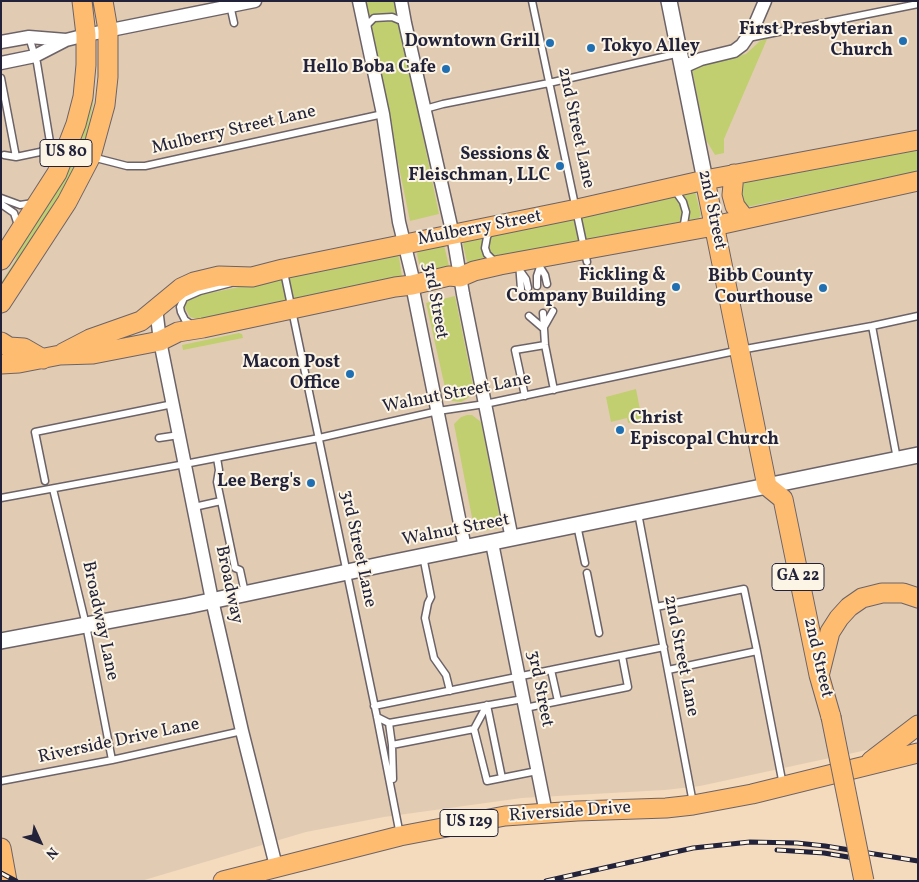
<!DOCTYPE html>
<html>
<head>
<meta charset="utf-8">
<style>
  body { margin:0 }
  #map { position:relative; width:919px; height:882px; overflow:hidden; background:#f4dbbd; font-family:Vollkorn,serif }
  canvas { display:block }
  .frame { position:absolute; inset:0; border:2px solid #22223b; pointer-events:none }
  .north { position:absolute; left:15px; top:817px; width:50px; height:50px; -webkit-text-stroke:4px #fcf5e5; paint-order:stroke; rotate:133deg; font-size:14px; font-weight:700; line-height:20px; text-align:center; color:#22223b }
  .north::after { content:''; display:block; margin:auto; width:18px; height:22px; background:#22223b; clip-path:polygon(50% 0,100% 100%,50% 72%,0 100%) }
</style>
</head>
<body>
<div id="map">
<canvas width="919" height="882"></canvas>
<div class="frame"></div>
<div class="north">N</div>
</div>
<script>
const context = document.querySelector('canvas').getContext('2d');
context.lineJoin = 'round';
function fillPath(path, color) { context.fillStyle = color; context.fill(path, 'evenodd'); }
const poly = rows => new Path2D(rows.map(r => 'M' + r).join(''));
function strokePath(path, color, width, dash) { context.strokeStyle = color; context.lineWidth = width; context.lineCap = dash ? 'butt' : 'round'; context.setLineDash(dash || []); context.stroke(path); }
function label(font, color, halo, rows, align = 'center') {
  context.font = font + ' Vollkorn,serif'; context.lineWidth = 4; context.setLineDash([]); context.textBaseline = 'middle'; context.strokeStyle = halo; context.fillStyle = color; for (const [text, x, y, turn = 0] of rows) {
    context.save(); context.translate(x, y); context.rotate((+turn || 0) * Math.PI / 180); context.textAlign = isNaN(turn) ? turn : align; if (halo) context.strokeText(text, 0, 0); context.fillText(text, 0, 0); context.restore();
  }
}
fillPath(poly([
  [1,1,918,1,918,739,700,786,665,790,522,798,384,817,306,832,141,881,1,881]
]), '#e1ccb3');
fillPath(poly([
  [365,1,395,1,439,214,410,221],
  [768,37,724,139,724,153,715,155,706,140,692,69,704,64,746,54,760,41],
  [95,65,93,105,81,161,1,294,1,283,15,261,23,238],
  [918,148,918,171,728,211,724,185],
  [695,191,701,215,699,218,470,263,467,262,463,244,465,241,579,218],
  [444,245,449,266,424,273,421,272,417,254,418,251],
  [396,255,399,257,402,277,197,319,190,317,185,308,185,303,188,299,200,295],
  [455,296,474,390,468,398,461,402,452,401,446,392,426,303],
  [239,333,242,334,243,338,183,350,182,345],
  [636,389,642,420,628,423,627,418,611,422,606,397],
  [467,415,472,415,481,422,501,524,499,528,479,532,474,528,454,424,461,417]
]), '#c2cf71');
const service = poly([
  [532,1,587,262],
  [230,5,234,23],
  [366,29,368,24,374,18,392,17,404,22],
  [748,38,918,4],
  [1,78,16,157],
  [425,109,443,104,549,83,680,53],
  [4,155,16,157,40,152,48,147,50,142,37,63,29,37],
  [92,157,127,166,145,166,383,114],
  [674,189,683,202,686,212,683,230],
  [1,198,20,205,33,203],
  [1,204,14,213,18,225],
  [490,230,487,237,485,248,487,254,496,263],
  [539,260,540,267,545,275,547,284],
  [519,263,521,289],
  [284,272,377,717,400,835],
  [521,272,526,279,528,288],
  [537,286,537,276,540,267],
  [543,313,545,345,554,390],
  [529,316,543,328],
  [192,325,185,320,181,312,180,307,184,298,200,291,231,283],
  [872,326,897,459],
  [544,327,553,311],
  [525,396,515,350,545,345],
  [159,438,179,435],
  [217,458,219,470,217,482,221,501,235,568,240,570,245,593],
  [45,481,35,432,173,404],
  [53,489,86,625,112,760],
  [1,498,185,464,319,438,438,411,485,404,740,350,872,326,918,316],
  [194,507,221,501],
  [638,513,693,803],
  [577,525,585,563],
  [423,556,431,597,428,603,425,618,434,658,446,675,450,691],
  [587,573,599,633],
  [656,607,744,589,757,651,668,670],
  [757,651,783,785],
  [551,670,558,701],
  [487,705,502,778],
  [374,706,664,647],
  [525,708,628,687,622,656],
  [377,717,389,723,523,699],
  [389,723,392,745,393,779],
  [474,729,487,705],
  [392,745,474,729,487,781,537,771],
  [1,781,112,760,242,731]
]);
const minor = poly([
  [359,1,383,114,399,222,412,275,412,285,465,548],
  [401,1,405,23,453,235,463,294,512,539],
  [1,42,29,37,66,40],
  [1,63,35,56,66,40,86,35,255,1],
  [683,67,701,59,734,51,742,45,753,29,765,1],
  [156,308,160,341,212,600,242,731,276,866],
  [492,543,546,813]
]);
const tertiary = poly([
  [669,1,705,180],
  [1,641,187,606,385,564,918,455]
]);
const primary = poly([
  [734,174,732,195,735,206,745,219],
  [705,180,767,486,783,499,819,675,831,717],
  [1,260,57,173,76,124,83,97,86,65,86,35,82,1],
  [1,303,67,202,91,156,105,105,108,77,108,30,103,1],
  [1,342,9,347,24,348,43,359],
  [63,353,90,339,141,321,181,288,194,282,219,276,252,277,283,269,577,209,705,180,918,140],
  [1,364,19,363,60,355,93,354,160,341,178,332,203,328,395,287,412,285,449,276,460,277,474,271,500,265,714,226,918,181],
  [820,672,830,632,839,618,849,607,862,598,882,593,903,593,918,598],
  [871,761,918,725],
  [1,848,7,881],
  [223,881,400,836,505,816,577,811,666,808,693,805,752,794,918,753]
]);
strokePath(service, '#6c6368', 9);
strokePath(minor, '#6c6368', 15);
strokePath(tertiary, '#6c6368', 18);
strokePath(primary, '#6c6368', 21);
strokePath(service, '#fff', 6);
strokePath(minor, '#fff', 12);
strokePath(tertiary, '#fff', 15);
strokePath(primary, '#febc70', 19);
const rail = poly([
  [777,850,824,853,854,858],
  [1,873,16,881],
  [546,881,693,848,750,842,797,843,825,846,918,861]
]);
strokePath(rail, '#22223b', 5);
strokePath(rail, '#fcf5e5', 3, [9]);
const primaryBridge = poly([
  [831,717,864,881]
]);
strokePath(primaryBridge, '#6c6368', 21, []);
strokePath(primaryBridge, '#febc70', 19);
for (const [x, y, r, color] of [
  [903,41,5,"#1f6fb2"],
  [550,43,5,"#1f6fb2"],
  [591,48,5,"#1f6fb2"],
  [446,69,5,"#1f6fb2"],
  [560,166,5,"#1f6fb2"],
  [676,287,5,"#1f6fb2"],
  [823,288,5,"#1f6fb2"],
  [350,374,5,"#1f6fb2"],
  [620,430,5,"#1f6fb2"],
  [311,483,5,"#1f6fb2"]
]) { const dot = new Path2D(); dot.arc(x, y, r, 0, 2 * Math.PI); context.fillStyle = color; context.fill(dot); strokePath(dot, '#fcf5e5', 2); }
for (const [x, y, w] of [
  [66,153,52],
  [798,577,52],
  [469,823,58]
]) { const box = new Path2D(); box.roundRect(x - w / 2, y - 13.5, w, 27, 4); context.fillStyle = '#fcf5e5'; context.fill(box); strokePath(box, '#22223b', 1); }
label('bold 16px', '#22223b', null, [
  ["US 80",66,153],
  ["GA 22",798,577],
  ["US 129",469,823]
]);
label('bold 18px', '#22223b', '#fcf5e5', [
  ["First Presbyterian",893,31],
  ["Church",893,52],
  ["Downtown Grill",540,43],
  ["Tokyo Alley",601,48,"left"],
  ["Hello Boba Cafe",436,69],
  ["Sessions &",550,156],
  ["Fleischman, LLC",550,177],
  ["Fickling &",666,277],
  ["Company Building",666,298],
  ["Bibb County",813,278],
  ["Courthouse",813,299],
  ["Macon Post",340,364],
  ["Office",340,385],
  ["Christ",630,420,"left"],
  ["Episcopal Church",630,441,"left"],
  ["Lee Berg's",301,483]
], 'right');
label('18px', '#22223b', '#fcf5e5', [
  ["2nd Street Lane",575,128,78],
  ["Mulberry Street Lane",234,131,-13],
  ["2nd Street",711,210,78],
  ["Mulberry Street",480,229,-11],
  ["3rd Street",434,301,80],
  ["Walnut Street Lane",457,394,-11],
  ["Walnut Street",456,531,-11],
  ["3rd Street Lane",357,549,78],
  ["Broadway",228,585,78],
  ["Broadway Lane",99,621,78],
  ["2nd Street Lane",680,656,79],
  ["2nd Street",817,658,77],
  ["3rd Street",539,689,79],
  ["Riverside Drive Lane",119,742,-12],
  ["Riverside Drive",570,813,-4]
]);
</script>
</body>
</html>
